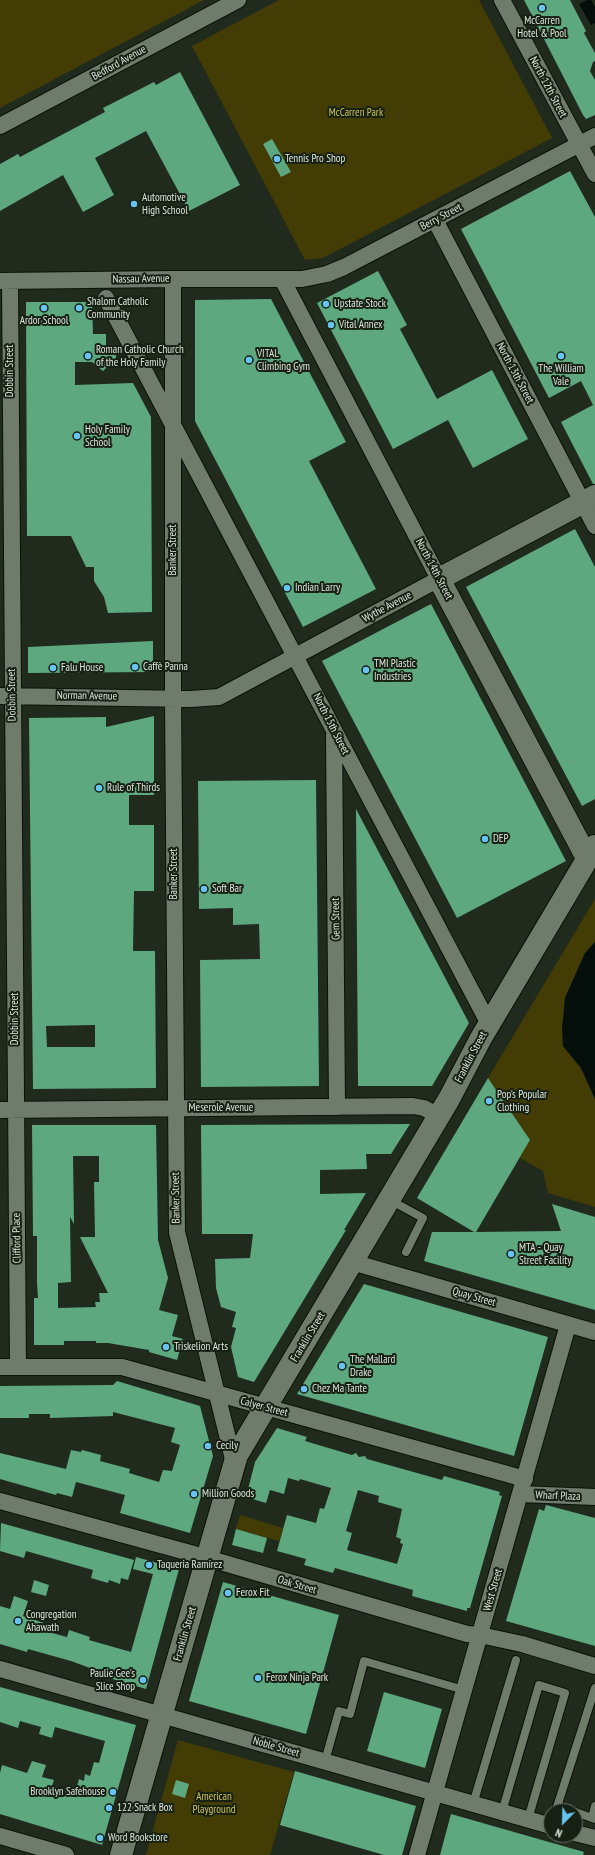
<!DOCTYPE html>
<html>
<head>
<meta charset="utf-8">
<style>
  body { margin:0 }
  #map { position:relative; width:595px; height:1855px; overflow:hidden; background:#202b1d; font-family:"PT Sans Narrow",sans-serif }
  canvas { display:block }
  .north { position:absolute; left:543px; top:1803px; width:40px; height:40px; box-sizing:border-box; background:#162114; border:1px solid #666f64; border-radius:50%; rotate:203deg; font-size:11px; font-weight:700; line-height:16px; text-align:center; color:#dee5dc }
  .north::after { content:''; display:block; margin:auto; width:14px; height:18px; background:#69c3f1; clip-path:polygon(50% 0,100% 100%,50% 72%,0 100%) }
</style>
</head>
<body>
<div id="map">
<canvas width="595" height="1855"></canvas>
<div class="north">N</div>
</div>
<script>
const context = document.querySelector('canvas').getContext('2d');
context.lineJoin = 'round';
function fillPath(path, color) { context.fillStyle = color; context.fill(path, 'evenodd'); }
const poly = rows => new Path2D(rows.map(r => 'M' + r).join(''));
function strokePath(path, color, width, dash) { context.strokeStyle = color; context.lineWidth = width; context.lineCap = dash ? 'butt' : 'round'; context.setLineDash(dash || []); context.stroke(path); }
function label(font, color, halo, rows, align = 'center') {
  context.font = font + ' "PT Sans Narrow",sans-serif'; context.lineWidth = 4; context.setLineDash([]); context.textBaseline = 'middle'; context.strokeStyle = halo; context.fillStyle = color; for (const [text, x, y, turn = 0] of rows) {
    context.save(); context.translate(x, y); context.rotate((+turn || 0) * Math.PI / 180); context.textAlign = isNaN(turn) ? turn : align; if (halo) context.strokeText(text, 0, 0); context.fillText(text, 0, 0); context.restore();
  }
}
fillPath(poly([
  [0,0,204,0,0,108],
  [279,0,479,0,552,138,323,258,305,260,192,46],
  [595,899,595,942,585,953,565,998,563,1046,581,1068,595,1099,595,1207,548,1193,543,1171,520,1158,530,1140,488,1078],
  [240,1515,283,1528,279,1541,236,1529],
  [178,1740,294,1772,270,1855,146,1855]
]), '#433d05');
fillPath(poly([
  [587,0,591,0,595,7,595,23,591,25,579,4],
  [595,942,595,1099,581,1068,563,1046,562,1029,565,998,585,953]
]), '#040f0c');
fillPath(poly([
  [524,0,570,0,586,31,584,33,595,53,595,61,593,62,590,71,595,80,595,115,586,119,583,115],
  [180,72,240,185,189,211,146,131,95,158,114,195,83,212,63,175,0,211,0,164,18,154,20,157,105,112,103,108,154,82,156,85],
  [272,139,291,172,281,177,263,144],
  [570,171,595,217,595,484,593,484,561,422,593,405,581,381,549,398,461,229],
  [378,271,407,325,400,329,437,399,492,370,528,439,473,468,448,420,393,449,317,303],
  [271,299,346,442,309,461,376,589,303,627,195,421,195,300],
  [26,302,92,302,93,334,106,334,106,351,116,351,116,358,103,371,92,362,75,362,75,385,133,383,151,417,152,612,108,613,104,597,94,581,94,567,86,567,71,536,27,536],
  [575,529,595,567,595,799,582,806,466,587],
  [431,604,566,861,457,918,322,661],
  [153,641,153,672,28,673,28,647],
  [154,716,154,795,129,795,129,825,154,825,154,891,134,891,133,951,155,951,156,1088,33,1089,29,718,106,717,106,727],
  [95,1025,95,1047,47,1047,46,1026],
  [316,780,319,1086,201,1087,200,960,260,959,259,924,233,925,233,908,199,909,198,781],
  [356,809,469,1023,432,1086,358,1086],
  [488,1078,530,1140,476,1232,561,1231,552,1204,595,1217,595,1310,424,1261,432,1232,474,1232,417,1198],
  [410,1124,391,1154,366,1154,367,1169,320,1170,320,1194,366,1193,344,1230,346,1230,254,1382,238,1377,231,1347,236,1328,232,1327,236,1312,221,1307,216,1288,215,1259,250,1258,253,1234,202,1234,201,1125],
  [32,1125,156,1125,158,1240,168,1278,159,1310,178,1315,172,1336,183,1339,177,1360,149,1352,149,1350,108,1343,96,1343,96,1341,64,1341,64,1345,34,1345,34,1298,38,1298,37,1283,37,1236,33,1236],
  [73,1156,99,1156,99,1182,94,1182,95,1237,80,1237,108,1293,99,1293,100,1302,95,1302,96,1307,58,1308,58,1283,71,1282,70,1217,74,1224],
  [364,1284,548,1337,514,1456,297,1394],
  [117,1381,200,1406,213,1456,190,1533,120,1513,125,1495,76,1482,72,1497,57,1493,56,1495,0,1479,0,1453,66,1469,71,1450,81,1452,82,1450,101,1455,100,1461,130,1469,129,1473,159,1482,163,1470,172,1471,180,1445,171,1442,175,1428,113,1412,113,1416,50,1418,50,1414,29,1414,29,1418,0,1418,0,1386,113,1385],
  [277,1428,307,1437,305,1441,352,1455,356,1453,359,1457,365,1456,367,1459,442,1480,444,1476,500,1492,499,1495,502,1496,470,1608,467,1608,467,1611,412,1596,413,1590,335,1568,333,1573,304,1565,306,1559,277,1551,287,1515,316,1523,320,1508,324,1509,331,1488,300,1479,299,1481,288,1478,284,1494,270,1490,266,1503,246,1497,255,1462],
  [358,1490,379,1496,378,1502,402,1509,396,1537,401,1539,400,1543,403,1544,397,1564,347,1550,352,1533,346,1531],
  [546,1505,595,1518,595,1646,506,1621,539,1509,544,1511],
  [1,1523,134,1560,128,1580,121,1578,120,1584,109,1580,108,1583,91,1578,93,1570,26,1551,24,1558,0,1551],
  [236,1529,267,1538,263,1553,232,1545],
  [136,1557,179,1569,146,1689,89,1672,90,1668,71,1661,28,1649,27,1652,0,1644,0,1606,10,1609,14,1596,28,1601,23,1616,44,1623,41,1630,67,1637,69,1630,90,1637,89,1640,131,1652,153,1574,133,1569],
  [34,1580,49,1585,46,1596,31,1592],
  [223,1582,339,1615,306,1734,189,1701],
  [0,1687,136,1725,102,1845,0,1814,0,1773,2,1765,27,1773,32,1761,46,1765,42,1777,54,1780,52,1786,75,1793,79,1779,84,1781,85,1774,90,1776,94,1762,99,1763,105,1741,55,1727,52,1738,39,1734,41,1727,20,1721,18,1728,0,1722],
  [384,1692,442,1709,425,1768,367,1751],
  [295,1771,416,1806,402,1855,384,1855,280,1825],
  [176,1780,189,1784,185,1798,172,1794],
  [451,1814,584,1852,583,1855,440,1855]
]), '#5da87f');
const lane = poly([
  [390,1200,423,1218,406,1252],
  [325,1761,339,1711,350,1714,364,1661,464,1690],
  [473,1804,516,1660],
  [571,1811,557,1807,595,1688],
  [502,1812,539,1685,565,1693,528,1819],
  [575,1812,595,1819],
  [592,1818,595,1806]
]);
const street = poly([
  [502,0,595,174],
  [0,126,238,0],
  [435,220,595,526],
  [173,279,173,697,177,1232,234,1463],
  [0,281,173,279,302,279,327,274,344,267,595,136],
  [10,281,18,1367],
  [106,298,489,1024],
  [0,696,191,699,219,697,439,579,282,279],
  [334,735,337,1107],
  [0,1110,413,1106,424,1108,439,1116],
  [352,1262,595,1332],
  [0,1367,122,1367,525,1479],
  [520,1494,595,1497],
  [0,1501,190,1553,467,1634,480,1635,522,1644,595,1666],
  [0,1669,551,1826],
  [575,1833,595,1838],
  [0,1836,66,1855],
  [417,1855,568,1325]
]);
const secondary = poly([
  [587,858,439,579,595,496],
  [121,1855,237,1455,449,1099,481,1038,595,846]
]);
strokePath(lane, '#091307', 10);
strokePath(street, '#091307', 18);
strokePath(secondary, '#091307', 24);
strokePath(lane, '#6f7c6c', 8);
strokePath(street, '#6f7c6c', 16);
strokePath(secondary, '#6f7c6c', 22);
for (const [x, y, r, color] of [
  [542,8,4,"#69c3f1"],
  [277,159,4,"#69c3f1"],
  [134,204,4,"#69c3f1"],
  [326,304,4,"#69c3f1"],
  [44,308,4,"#69c3f1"],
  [79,308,4,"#69c3f1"],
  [331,325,4,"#69c3f1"],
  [88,356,4,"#69c3f1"],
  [561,356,4,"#69c3f1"],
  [249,360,4,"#69c3f1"],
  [77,436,4,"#69c3f1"],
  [287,588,4,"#69c3f1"],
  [135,667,4,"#69c3f1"],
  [53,668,4,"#69c3f1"],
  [366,670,4,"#69c3f1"],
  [99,788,4,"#69c3f1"],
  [485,839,4,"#69c3f1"],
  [204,889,4,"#69c3f1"],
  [489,1101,4,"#69c3f1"],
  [511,1254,4,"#69c3f1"],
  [166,1347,4,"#69c3f1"],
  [342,1366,4,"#69c3f1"],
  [304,1389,4,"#69c3f1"],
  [208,1446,4,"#69c3f1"],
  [194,1494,4,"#69c3f1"],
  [149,1565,4,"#69c3f1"],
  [228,1593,4,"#69c3f1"],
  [18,1621,4,"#69c3f1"],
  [258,1678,4,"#69c3f1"],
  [143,1680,4,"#69c3f1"],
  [113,1792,4,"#69c3f1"],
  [109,1808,4,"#69c3f1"],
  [100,1838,4,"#69c3f1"]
]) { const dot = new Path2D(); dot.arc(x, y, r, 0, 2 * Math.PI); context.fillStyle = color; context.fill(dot); strokePath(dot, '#162114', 1.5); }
label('11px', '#dee5dc', '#162114', [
  ["McCarren",542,21,"center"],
  ["Hotel & Pool",542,34,"center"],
  ["Tennis Pro Shop",285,159],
  ["Automotive",142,198],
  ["High School",142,211],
  ["Shalom Catholic",87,302],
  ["Community",87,315],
  ["Upstate Stock",334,304],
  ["Ardor School",44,321,"center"],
  ["Vital Annex",339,325],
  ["Roman Catholic Church",96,350],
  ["of the Holy Family",96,363],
  ["VITAL",257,354],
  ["Climbing Gym",257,367],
  ["The William",561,369,"center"],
  ["Vale",561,382,"center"],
  ["Holy Family",85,430],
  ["School",85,443],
  ["Indian Larry",295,588],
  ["TMI Plastic",374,664],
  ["Industries",374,677],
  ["Caffè Panna",143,667],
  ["Falu House",61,668],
  ["Rule of Thirds",107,788],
  ["DEP",493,839],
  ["Soft Bar",212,889],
  ["Pop's Popular",497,1095],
  ["Clothing",497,1108],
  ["MTA - Quay",519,1248],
  ["Street Facility",519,1261],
  ["Triskelion Arts",174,1347],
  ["The Mallard",350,1360],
  ["Drake",350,1373],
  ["Chez Ma Tante",312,1389],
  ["Cecily",216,1446],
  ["Million Goods",202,1494],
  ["Taqueria Ramírez",157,1565],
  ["Ferox Fit",236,1593],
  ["Congregation",26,1615],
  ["Ahawath",26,1628],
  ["Paulie Gee's",135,1674,"right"],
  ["Slice Shop",135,1687,"right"],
  ["Ferox Ninja Park",266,1678],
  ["Brooklyn Safehouse",105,1792,"right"],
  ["122 Snack Box",117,1808],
  ["Word Bookstore",108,1838]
], 'left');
label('11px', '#dee5dc', '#162114', [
  ["Bedford Avenue",119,63,-29],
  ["North 12th Street",548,87,62],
  ["Berry Street",441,217,-28],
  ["Nassau Avenue",141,279,-1],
  ["Dobbin Street",10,371,-90],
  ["North 13th Street",515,373,62],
  ["Banker Street",173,550,-90],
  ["North 14th Street",434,569,62],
  ["Wythe Avenue",387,607,-28],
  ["Dobbin Street",12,695,-91],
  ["Norman Avenue",87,696,1],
  ["North 15th Street",331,724,63],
  ["Banker Street",174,874,-90],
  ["Gem Street",336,919,-91],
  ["Dobbin Street",15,1019,-90],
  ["Franklin Street",471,1057,-62],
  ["Meserole Avenue",221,1108],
  ["Banker Street",176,1198,-91],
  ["Clifford Place",17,1238,-91],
  ["Quay Street",474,1297,16],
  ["Franklin Street",308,1337,-59],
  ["Calyer Street",264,1407,15],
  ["Wharf Plaza",558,1496,2],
  ["Oak Street",297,1585,16],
  ["West Street",493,1590,-74],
  ["Franklin Street",185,1634,-74],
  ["Noble Street",276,1747,16]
]);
label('11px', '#d1c45a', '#162114', [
  ["McCarren Park",356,113],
  ["American",214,1797],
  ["Playground",214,1810]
]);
</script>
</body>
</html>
